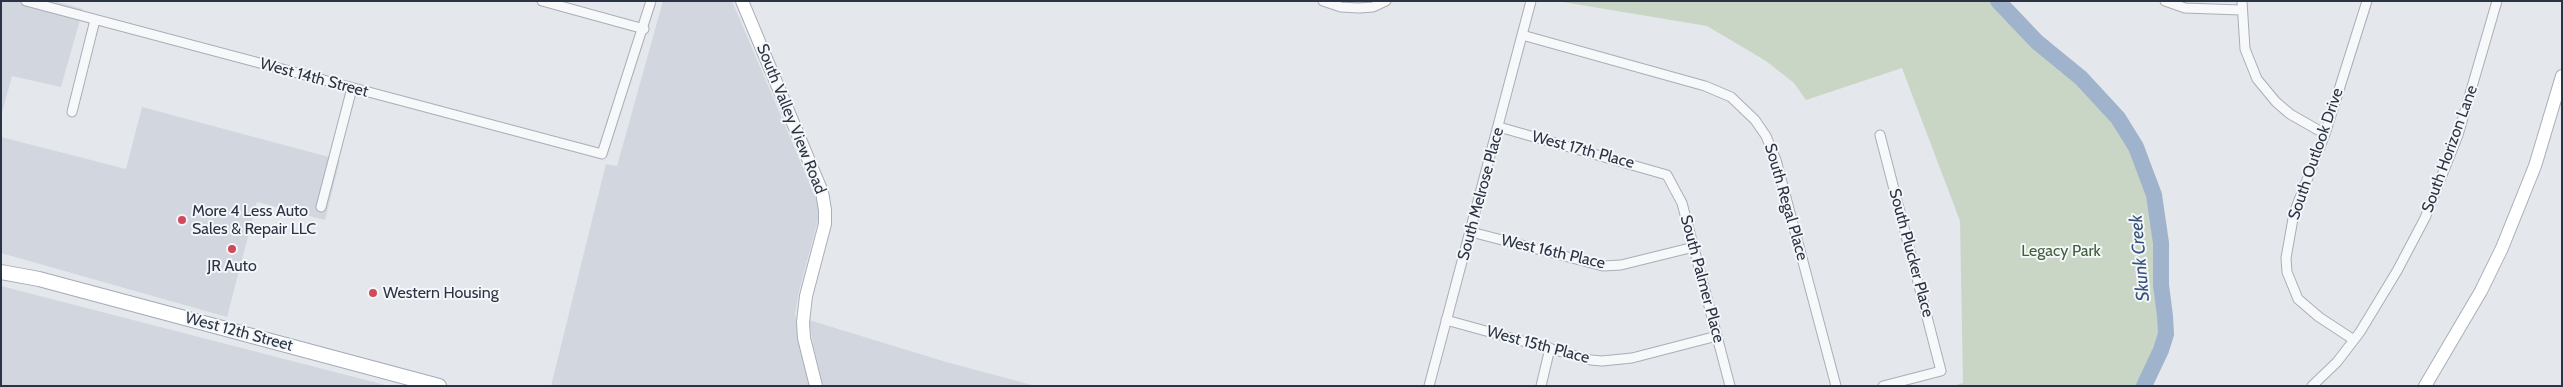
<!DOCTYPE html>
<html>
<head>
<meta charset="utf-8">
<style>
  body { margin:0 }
  #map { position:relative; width:2563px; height:387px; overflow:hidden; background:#e4e7ec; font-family:Cabin,sans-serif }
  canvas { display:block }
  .frame { position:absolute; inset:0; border:2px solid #2b3445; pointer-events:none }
</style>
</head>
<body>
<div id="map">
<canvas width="2563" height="387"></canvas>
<div class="frame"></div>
</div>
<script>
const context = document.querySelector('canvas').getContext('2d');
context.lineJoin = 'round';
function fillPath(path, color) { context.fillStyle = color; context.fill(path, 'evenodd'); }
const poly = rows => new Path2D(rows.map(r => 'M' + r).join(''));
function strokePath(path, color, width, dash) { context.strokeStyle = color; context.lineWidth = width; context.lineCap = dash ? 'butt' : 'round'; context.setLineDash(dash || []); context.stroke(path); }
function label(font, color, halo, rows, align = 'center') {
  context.font = font + ' Cabin,sans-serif'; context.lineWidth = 4; context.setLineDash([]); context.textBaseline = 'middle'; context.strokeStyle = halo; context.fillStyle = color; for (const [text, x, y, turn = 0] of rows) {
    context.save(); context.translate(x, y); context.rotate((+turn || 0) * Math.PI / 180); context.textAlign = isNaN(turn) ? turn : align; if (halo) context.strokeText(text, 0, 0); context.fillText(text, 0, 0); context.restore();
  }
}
fillPath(poly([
  [1,1,54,1,83,9,61,87,12,76,1,116],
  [663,1,732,1,818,203,818,220,799,291,795,314,811,386,551,386,606,164,617,166],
  [142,107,340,160,325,220,257,202,227,317,1,253,1,137,126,169],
  [1,286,389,386,1,386],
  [809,320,946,362,1036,386,823,386,813,344]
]), '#d2d6de');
fillPath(poly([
  [1557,1,1998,1,2037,42,2081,78,2118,118,2136,147,2154,195,2161,243,2161,285,2165,316,2166,334,2144,386,1953,386,1963,383,1960,221,1902,68,1806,100,1794,83,1766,61,1707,26]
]), '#c9d6c5');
strokePath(poly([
  [1998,1,2037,42,2081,78,2118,118,2136,147,2154,195,2161,243,2161,285,2165,316,2166,334,2161,350,2144,386]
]), '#9fb4cc', 16);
const street = poly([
  [26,1,602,154,651,1],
  [542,1,644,29],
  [1323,1,1341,7,1359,8,1373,7,1386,1],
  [2165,1,2185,8,2241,10],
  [2242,1,2245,49,2257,79,2276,102,2290,114,2325,134],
  [1522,35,1705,86,1731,97,1755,120,1766,136,1776,160,1836,386],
  [72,112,95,20],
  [1499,127,1667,175,1682,203,1730,386],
  [1880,135,1941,371,1883,386],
  [321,207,352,88],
  [1471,232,1603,266,1621,265,1694,247],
  [1446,320,1591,360,1602,361,1632,358,1717,336],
  [2354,340,2319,317,2298,299,2287,272,2286,258,2294,213,2325,134,2367,1],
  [1429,386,1531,1],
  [1541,386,1550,348],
  [2312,386,2337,362,2360,332,2397,271,2425,218,2458,135,2497,1]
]);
const secondary = poly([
  [742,1,822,192,825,210,825,224,806,296,803,322,804,338,816,386],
  [2425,386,2481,291,2502,248,2535,166,2562,76]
]);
const primary = poly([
  [1,272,39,279,439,386]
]);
strokePath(street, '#a9aeb7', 11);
strokePath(secondary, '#a9aeb7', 14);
strokePath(primary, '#a3abb8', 16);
strokePath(street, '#f7f8fa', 9);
strokePath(secondary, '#fff', 12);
strokePath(primary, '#fff', 14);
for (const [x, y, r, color] of [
  [182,220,5,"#d1495b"],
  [232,249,5,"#d1495b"],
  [373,293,5,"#d1495b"]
]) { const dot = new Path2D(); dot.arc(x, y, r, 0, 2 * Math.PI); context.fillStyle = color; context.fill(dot); strokePath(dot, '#f4f6f9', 2); }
label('16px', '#2b3445', '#f4f6f9', [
  ["West 14th Street",314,78,15],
  ["South Valley View Road",791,119,68],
  ["South Horizon Lane",2450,149,-70],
  ["West 17th Place",1583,150,15],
  ["South Outlook Drive",2316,154,-71],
  ["South Melrose Place",1481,194,-75],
  ["South Regal Place",1786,202,74],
  ["West 16th Place",1553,252,13],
  ["South Plucker Place",1911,253,75],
  ["South Palmer Place",1702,279,75],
  ["West 12th Street",239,332,15],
  ["West 15th Place",1538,345,15]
]);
label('16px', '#2b3445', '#f4f6f9', [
  ["More 4 Less Auto",192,211],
  ["Sales & Repair LLC",192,229],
  ["JR Auto",232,266,"center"],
  ["Western Housing",383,293]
], 'left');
label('16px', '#3f6138', '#f4f6f9', [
  ["Legacy Park",2061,251]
]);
label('italic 18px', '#34527a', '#f4f6f9', [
  ["Skunk Creek",2140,258,-95]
]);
</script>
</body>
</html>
